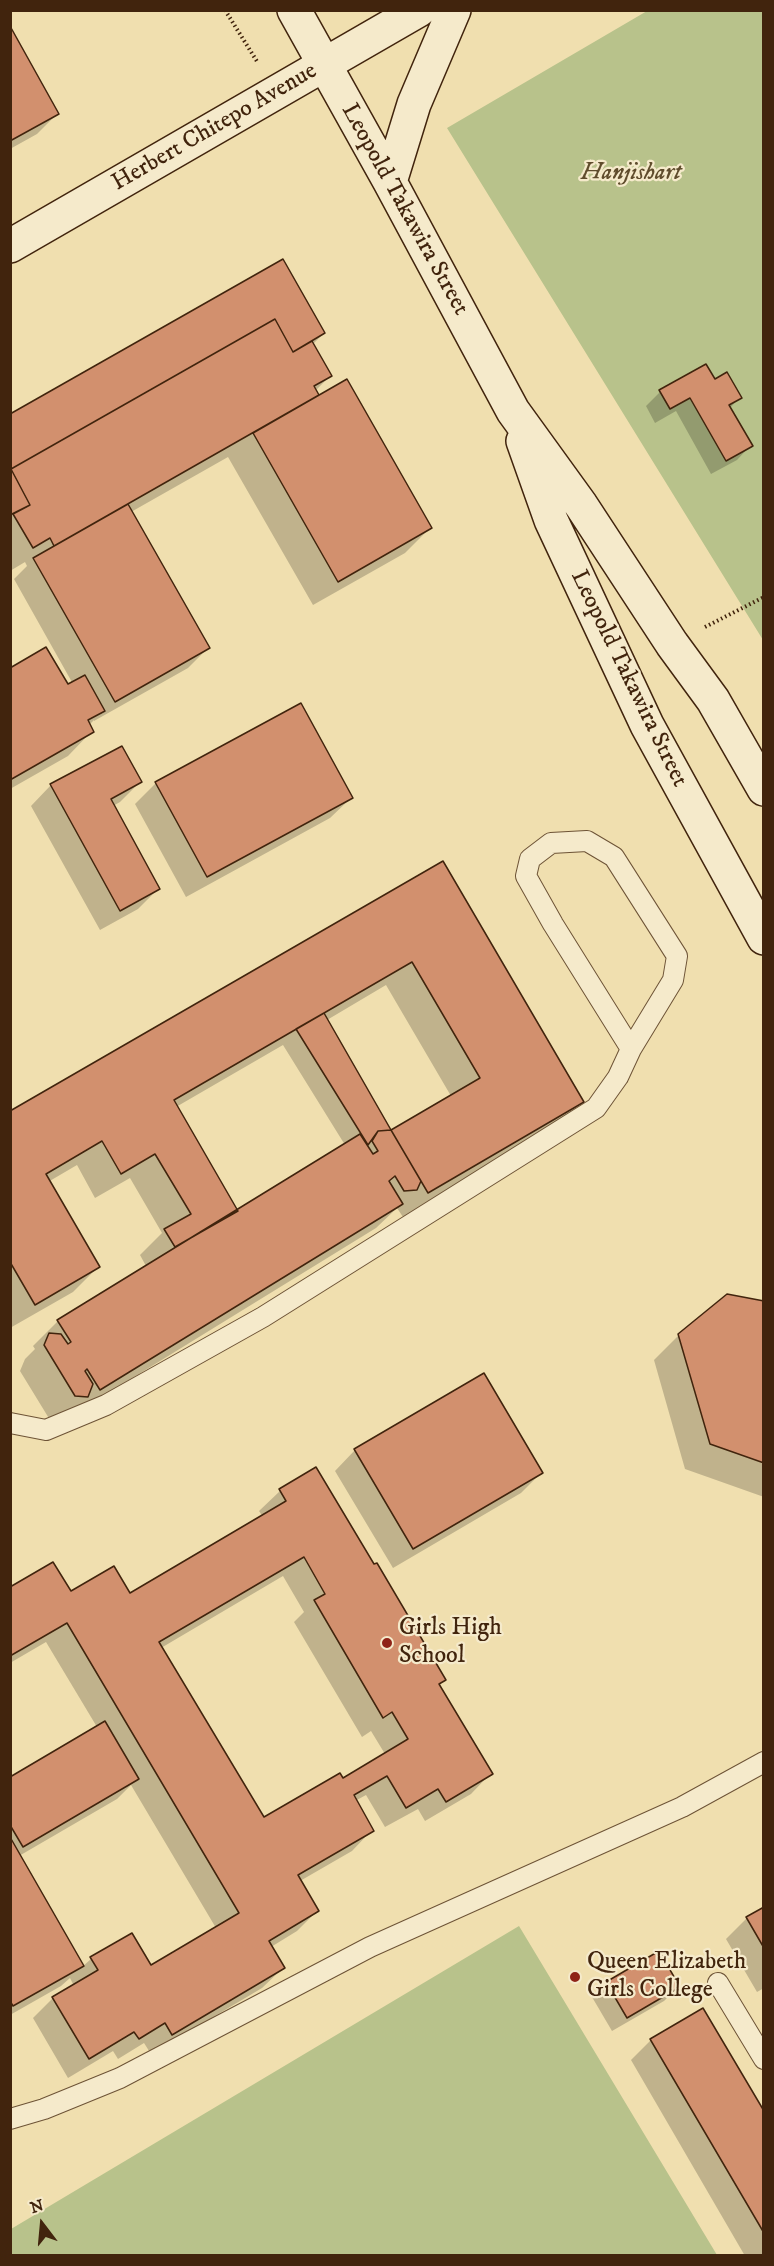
<!DOCTYPE html>
<html>
<head>
<meta charset="utf-8">
<style>
  body { margin:0 }
  #map { position:relative; width:774px; height:2266px; overflow:hidden; background:#f0dfaf; font-family:"IM FELL DW Pica",serif }
  canvas { display:block }
  .frame { position:absolute; inset:0; border:12px solid #41240d; pointer-events:none }
  .north { position:absolute; left:12px; top:2194px; width:60px; height:60px; -webkit-text-stroke:4px #f5eacb; paint-order:stroke; rotate:344deg; font-size:16px; font-weight:700; line-height:24px; text-align:center; color:#41240d }
  .north::after { content:''; display:block; margin:auto; width:21px; height:27px; background:#41240d; clip-path:polygon(50% 0,100% 100%,50% 72%,0 100%) }
</style>
</head>
<body>
<div id="map">
<canvas width="774" height="2266"></canvas>
<div class="frame"></div>
<div class="north">N</div>
</div>
<script>
const context = document.querySelector('canvas').getContext('2d');
context.lineJoin = 'round';
function fillPath(path, color) { context.fillStyle = color; context.fill(path, 'evenodd'); }
const poly = rows => new Path2D(rows.map(r => 'M' + r).join(''));
function strokePath(path, color, width, dash) { context.strokeStyle = color; context.lineWidth = width; context.lineCap = dash ? 'butt' : 'round'; context.setLineDash(dash || []); context.stroke(path); }
function label(font, color, halo, rows, align = 'center') {
  context.font = font + ' "IM FELL DW Pica",serif'; context.lineWidth = 4.5; context.setLineDash([]); context.textBaseline = 'middle'; context.strokeStyle = halo; context.fillStyle = color; for (const [text, x, y, turn = 0] of rows) {
    context.save(); context.translate(x, y); context.rotate((+turn || 0) * Math.PI / 180); context.textAlign = isNaN(turn) ? turn : align; if (halo) context.strokeText(text, 0, 0); context.fillText(text, 0, 0); context.restore();
  }
}
fillPath(poly([
  [647,11,763,11,763,640,447,128],
  [519,1926,717,2255,11,2255,11,2229]
]), '#b8c28b');
fillPath(poly([
  [10,29,57,114,37,134,10,149],
  [324,333,312,345,330,376,315,391,430,528,405,553,313,605,228,457,131,512,208,648,188,668,94,721,94,720,89,725,92,731,68,756,10,789,10,670,67,686,73,684,14,579,27,566,25,562,10,571,10,416],
  [714,381,740,397,730,408,751,445,737,460,711,474,676,411,655,423,646,406,660,392],
  [300,705,351,798,330,818,186,897,135,804,155,784],
  [140,782,120,802,113,806,158,889,138,909,100,930,31,806,51,785],
  [442,863,582,1102,557,1127,403,1217,397,1208,376,1228,74,1414,50,1420,20,1371,25,1359,35,1349,33,1346,58,1321,146,1266,140,1255,162,1233,130,1178,95,1198,77,1165,48,1182,98,1267,73,1292,10,1328,10,1112],
  [386,985,451,1096,392,1131,327,1020],
  [283,1045,345,1145,237,1213,176,1107],
  [764,1302,764,1497,685,1469,654,1360,679,1335],
  [355,1450,541,1473,521,1493,393,1568,335,1471],
  [316,1469,444,1680,439,1686,491,1773,471,1794,425,1821,418,1809,385,1827,366,1795,355,1801,372,1830,352,1851,300,1881,317,1911,297,1931,271,1947,283,1968,262,1988,151,2054,144,2043,118,2059,113,2051,68,2078,33,2018,53,1998,74,1986,70,1978,61,1986,10,2015,10,1778,97,1727,46,1642,10,1663,10,1588,71,1593,129,1595,263,1517,259,1511,280,1491],
  [283,1576,304,1612,294,1622,362,1737,371,1731,385,1754,343,1780,263,1819,161,1648],
  [131,1785,216,1928,150,1967,131,1935,91,1959,82,1967,19,1856,117,1799],
  [764,1909,764,1988,757,1992,726,1939,746,1919],
  [607,1983,678,1987,664,2001,612,2031,592,1997],
  [651,2040,764,2114,764,2256,745,2256,631,2060]
]), '#0003');
const building = poly([
  [10,26,59,114,10,141,10,26],
  [283,259,325,333,293,352,275,319,11,469,30,505,10,515,10,414,283,259],
  [275,319,293,352,312,341,332,376,314,386,319,395,54,546,50,538,33,548,13,514,30,505,11,469,275,319],
  [706,364,715,379,727,372,742,398,729,405,753,446,726,461,690,398,670,409,659,390,706,364],
  [347,379,432,528,338,582,253,433,347,379],
  [128,504,210,648,115,702,33,558,128,504],
  [46,647,68,684,85,675,105,711,88,720,94,732,10,780,10,668,46,647],
  [301,703,353,798,207,877,155,782,301,703],
  [122,746,142,782,111,799,160,889,120,911,50,784,122,746],
  [443,861,584,1102,428,1193,391,1130,480,1078,412,962,174,1100,238,1211,201,1232,175,1247,164,1229,191,1214,155,1154,121,1174,102,1141,46,1174,100,1267,35,1305,10,1262,10,1111,443,861],
  [324,1013,391,1130,378,1131,368,1145,296,1029,324,1013],
  [391,1130,421,1181,417,1190,404,1191,395,1176,389,1181,403,1204,100,1390,87,1369,85,1371,93,1384,88,1397,75,1396,44,1345,49,1333,61,1334,68,1344,71,1342,57,1320,360,1134,373,1154,378,1151,372,1141,378,1131,391,1130],
  [727,1294,764,1301,764,1463,710,1444,678,1334,727,1294],
  [484,1373,543,1473,413,1549,354,1449,484,1373],
  [316,1467,374,1564,377,1563,446,1680,439,1684,493,1774,446,1802,438,1789,406,1808,387,1776,354,1795,374,1831,298,1875,319,1911,269,1941,285,1968,172,2035,165,2023,139,2039,134,2032,89,2059,52,1997,98,1970,90,1957,132,1933,151,1965,239,1913,67,1623,10,1656,10,1587,53,1562,71,1591,114,1566,130,1593,286,1501,279,1489,316,1467],
  [304,1557,325,1594,314,1600,383,1718,392,1712,408,1739,343,1778,340,1773,264,1817,159,1642,304,1557],
  [105,1721,139,1779,23,1847,10,1825,10,1777,105,1721],
  [10,1837,84,1966,13,2006,10,2001,10,1837],
  [764,1907,764,1948,746,1917,764,1907],
  [659,1951,680,1987,627,2018,606,1982,659,1951],
  [703,2008,764,2111,764,2233,650,2039,703,2008]
]);
fillPath(building, '#d2906e');
strokePath(building, '#41240d', 1.5);
const lane = poly([
  [10,1423,46,1430,106,1405,263,1317,596,1108,618,1077,631,1049,673,980,677,956,614,857,587,841,551,843,530,859,526,876,553,924,631,1049],
  [718,1983,764,2059],
  [10,2119,44,2109,120,2078,370,1947,682,1807,764,1762]
]);
const secondary = poly([
  [294,10,390,182,513,411,581,505,672,644,713,700,764,789],
  [390,182,414,104,454,10],
  [10,246,419,10],
  [523,441,551,520,647,725,764,938]
]);
strokePath(lane, '#6d5336', 22);
strokePath(secondary, '#41240d', 36);
strokePath(poly([
  [225,10,258,63],
  [705,627,764,597]
]), '#41240d', 4, [1.5, 3]);
strokePath(lane, '#f5eacb', 20);
strokePath(secondary, '#f5eacb', 33);
for (const [x, y, r, color] of [
  [387,1643,6,"#8f2418"],
  [575,1977,6,"#8f2418"]
]) { const dot = new Path2D(); dot.arc(x, y, r, 0, 2 * Math.PI); context.fillStyle = color; context.fill(dot); strokePath(dot, '#f5eacb', 2); }
label('24px', '#41240d', '#f5eacb', [
  ["Herbert Chitepo Avenue",215,128,-30],
  ["Leopold Takawira Street",404,210,61],
  ["Leopold Takawira Street",628,679,64]
]);
label('italic 24px', '#5f4c2c', '#f5eacb', [
  ["Hanjishart",631,174]
]);
label('24px', '#41240d', '#f5eacb', [
  ["Girls High",399,1629],
  ["School",399,1657],
  ["Queen Elizabeth",587,1963],
  ["Girls College",587,1991]
], 'left');
</script>
</body>
</html>
